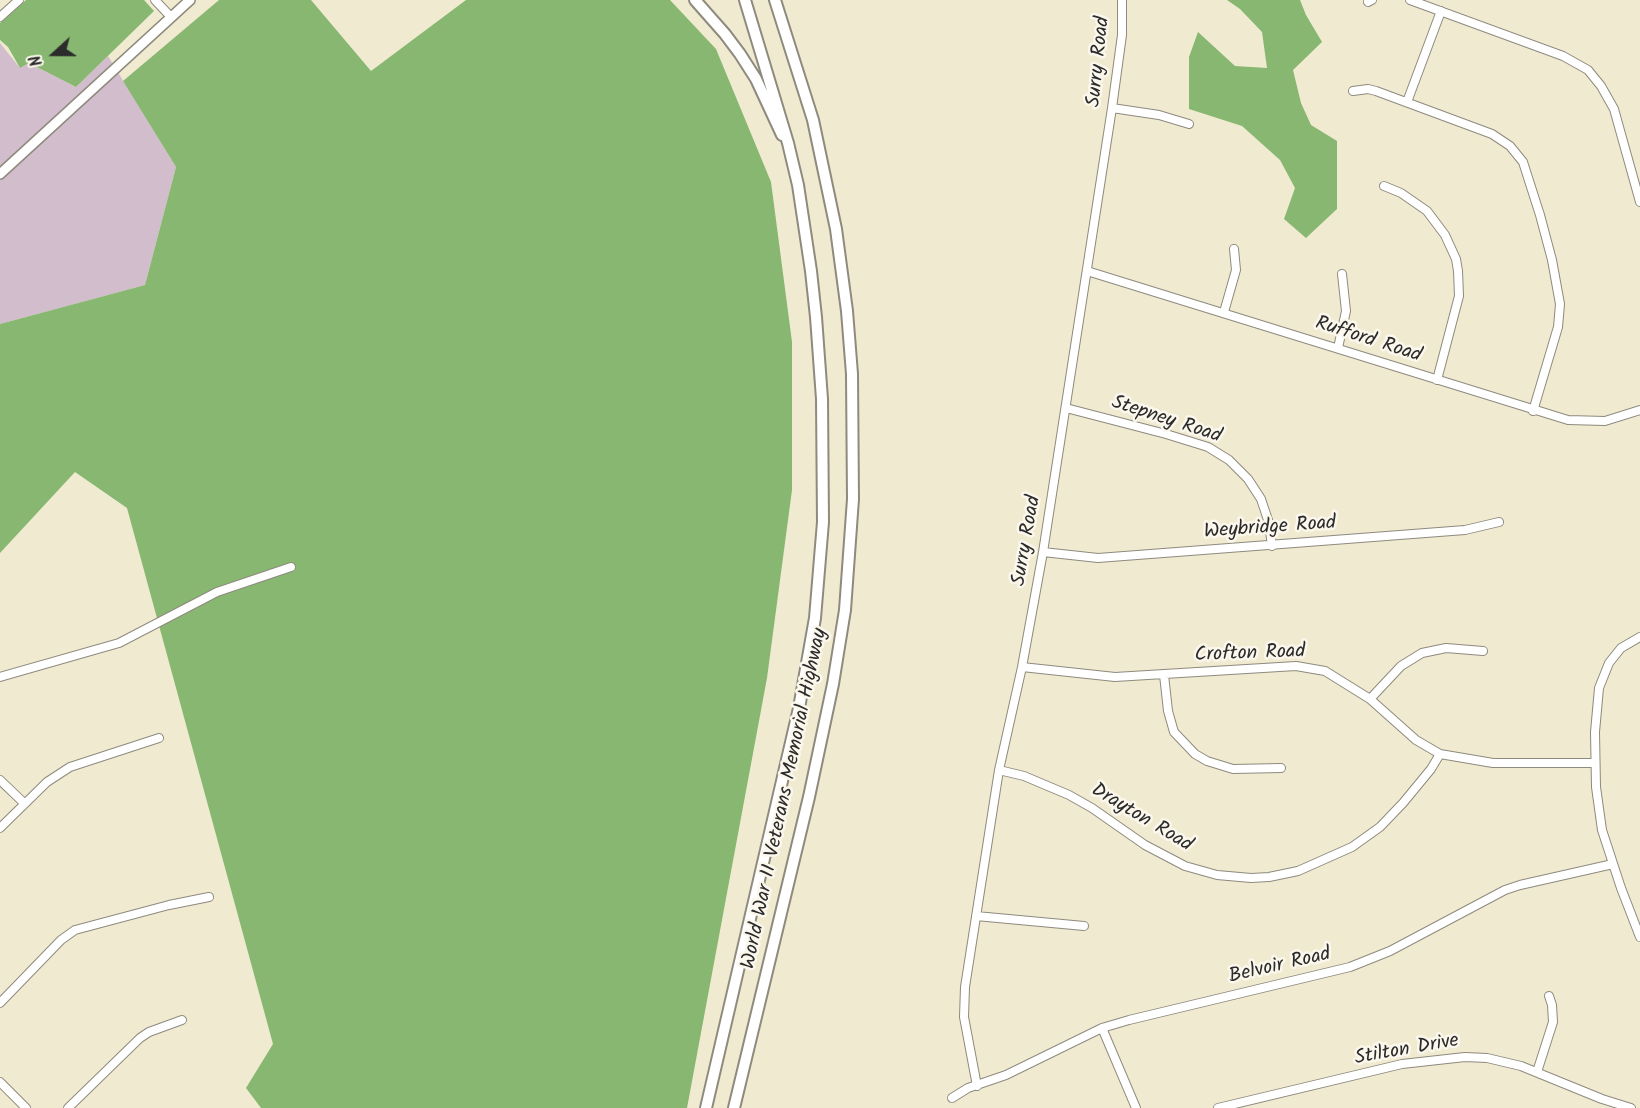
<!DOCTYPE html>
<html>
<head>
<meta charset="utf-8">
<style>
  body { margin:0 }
  #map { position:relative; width:1640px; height:1108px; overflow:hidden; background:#f0ead1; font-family:Kalam,sans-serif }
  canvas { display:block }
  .north { position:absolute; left:24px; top:24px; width:60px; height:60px; -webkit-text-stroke:4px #fbf7ec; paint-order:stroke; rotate:249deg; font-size:16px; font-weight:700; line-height:24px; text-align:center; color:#2b2b2b }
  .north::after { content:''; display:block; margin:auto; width:21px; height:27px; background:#2b2b2b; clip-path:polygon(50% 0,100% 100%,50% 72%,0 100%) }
</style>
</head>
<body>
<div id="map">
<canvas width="1640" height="1108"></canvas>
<div class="north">N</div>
</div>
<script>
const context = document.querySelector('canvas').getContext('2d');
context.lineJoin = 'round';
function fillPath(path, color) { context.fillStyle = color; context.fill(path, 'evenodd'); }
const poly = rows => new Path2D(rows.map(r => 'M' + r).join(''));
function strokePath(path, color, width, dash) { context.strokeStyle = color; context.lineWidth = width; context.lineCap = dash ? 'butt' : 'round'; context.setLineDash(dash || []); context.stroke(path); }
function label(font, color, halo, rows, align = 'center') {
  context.font = font + ' Kalam,sans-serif'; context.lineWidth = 5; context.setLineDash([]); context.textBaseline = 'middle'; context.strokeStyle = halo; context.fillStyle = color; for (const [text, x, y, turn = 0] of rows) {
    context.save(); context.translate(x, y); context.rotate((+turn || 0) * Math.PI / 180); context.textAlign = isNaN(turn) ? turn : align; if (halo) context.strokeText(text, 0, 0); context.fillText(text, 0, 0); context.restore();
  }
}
fillPath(poly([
  [0,43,20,68,29,63,76,87,108,56,176,167,145,285,0,324]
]), '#d1bdcb');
fillPath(poly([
  [26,0,144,0,154,11,76,87,29,63,20,68,8,47,0,40,0,23],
  [219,0,311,0,371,71,466,0,670,0,716,49,771,182,792,342,792,490,767,678,687,1108,261,1108,246,1088,273,1044,127,508,75,472,0,553,0,324,145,285,176,167,123,81],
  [1227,0,1300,0,1306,15,1322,42,1293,70,1301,103,1311,125,1337,141,1337,209,1306,238,1284,219,1295,188,1280,160,1242,126,1189,109,1189,57,1198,32,1235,66,1267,68,1262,32,1240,9]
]), '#87b771');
const minor = poly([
  [155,0,171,17],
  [1410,0,1563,56,1588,70,1601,86,1614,109,1640,202],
  [1368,2,1372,0],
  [0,17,19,0],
  [1353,91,1368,89,1376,91,1492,134,1510,146,1523,162,1540,215,1552,260,1560,304,1558,327,1533,411],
  [1407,102,1441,11],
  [1112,108,1159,115,1189,124],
  [1384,186,1401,193,1427,211,1445,235,1456,259,1458,271,1459,296,1437,380],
  [1087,271,1568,420,1605,421,1640,410],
  [1224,312,1236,270,1234,249],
  [1338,348,1346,311,1342,274],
  [1066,408,1166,434,1208,447,1229,460,1248,479,1261,499,1269,523,1272,546],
  [1043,552,1098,558,1465,530,1499,522],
  [1640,637,1621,648,1609,663,1599,688,1595,732,1596,787,1602,830,1621,888,1640,937],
  [1022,667,1115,677,1296,666,1325,671,1370,699,1416,740,1440,754,1493,763,1595,763],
  [1164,675,1168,711,1174,732,1195,754,1207,761,1233,769,1281,768],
  [0,677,119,643,217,592,291,567],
  [1370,699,1401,666,1422,653,1446,648,1483,651],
  [999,770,1024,776,1069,795,1092,808,1145,845,1185,866,1217,875,1251,878,1269,877,1298,871,1352,847,1380,827,1403,803,1431,769,1440,754],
  [0,780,24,803],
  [0,828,47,782,70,767,159,738],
  [976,916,1084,926],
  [0,1003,61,940,75,930,169,905,209,897],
  [1102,1028,1136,1108],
  [1537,1072,1553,1022,1552,1005,1549,996],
  [0,1082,26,1108],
  [977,1086,964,1017,965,987,999,770,1022,667,1043,552,1112,108,1122,35,1122,0],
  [952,1098,968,1088,1006,1075,1102,1028,1129,1020,1350,967,1390,951,1505,890,1520,885,1613,864],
  [68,1108,140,1038,149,1032,182,1020],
  [1218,1108,1402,1064,1465,1057,1487,1058,1521,1066,1602,1099,1631,1108]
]);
const major = poly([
  [0,174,190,0]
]);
const highway = poly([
  [695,0,725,34,740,54,756,79,782,135],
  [706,1108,799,708,815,618,823,522,822,399,816,317,811,271,798,185,788,143,745,0],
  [734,1108,809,797,833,684,845,610,853,499,852,374,847,311,836,229,813,120,775,0]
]);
strokePath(minor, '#8e8a7e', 10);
strokePath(major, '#8e8a7e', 12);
strokePath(highway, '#8e8a7e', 14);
strokePath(minor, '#fff', 8);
strokePath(major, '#fff', 9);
strokePath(highway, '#fff', 10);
label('20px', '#2b2b2b', '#fbf7ec', [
  ["Surry Road",1100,62,-84],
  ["Rufford Road",1368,341,18],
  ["Stepney Road",1166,421,18],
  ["Weybridge Road",1270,529,-4],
  ["Surry Road",1028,541,-80],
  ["Crofton Road",1250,655,-2],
  ["World War II Veterans Memorial Highway",786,799,-78],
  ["Drayton Road",1141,819,31],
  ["Belvoir Road",1280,967,-13],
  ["Stilton Drive",1407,1051,-10]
]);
</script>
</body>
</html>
